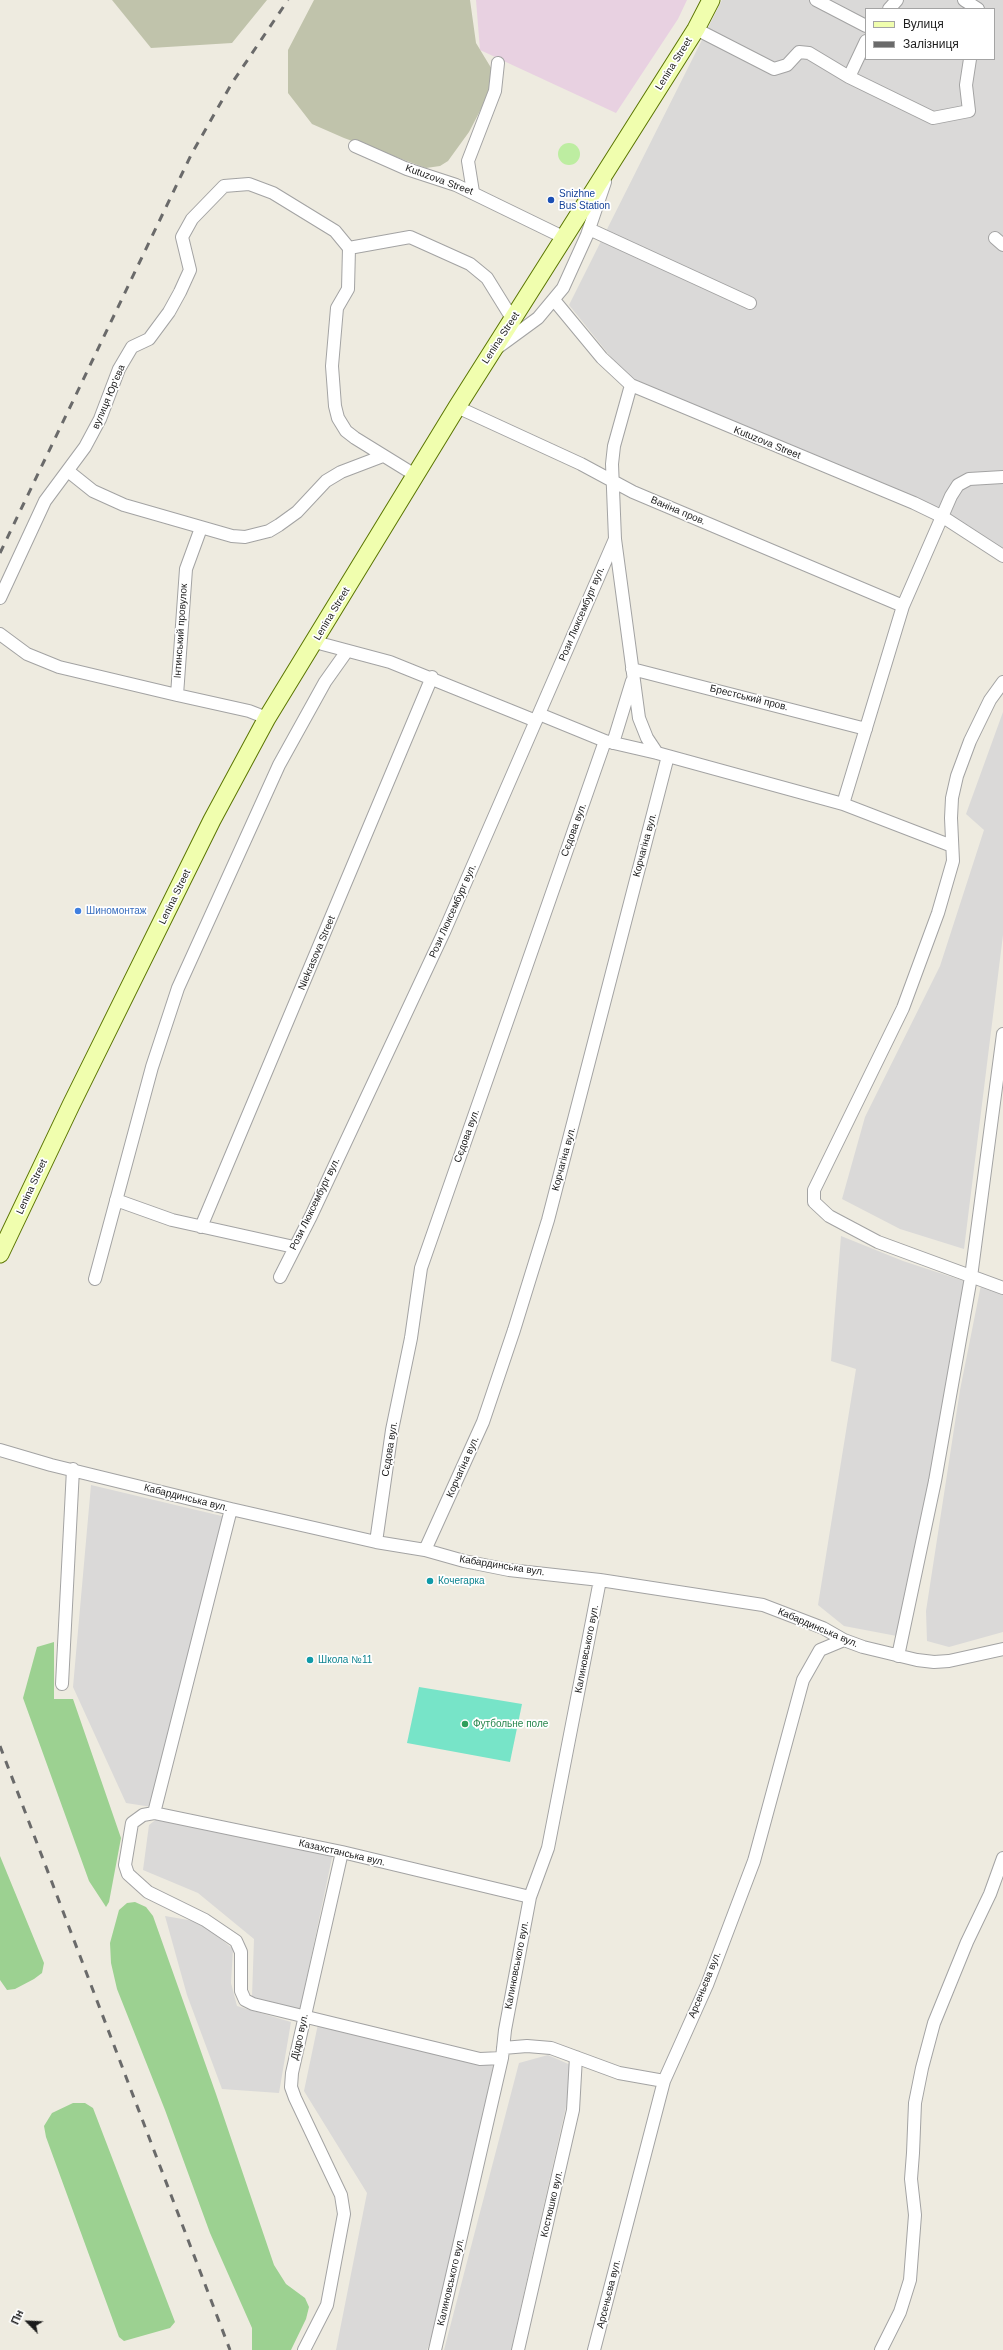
<!DOCTYPE html>
<html>
<head>
<meta charset="utf-8">
<style>
  body { margin:0 }
  #map { position:relative; width:1003px; height:2350px; overflow:hidden; background:#eeebe0; font-family:Arial,sans-serif }
  canvas { display:block }
  .legend { position:absolute; left:865px; top:8px; width:130px; height:52px; box-sizing:border-box; background:#fff; border:1px solid #a4a4a4; margin:0; padding:5px 7px; list-style:none; font-size:12px; color:#1c1c1c }
  .legend li { display:flex; align-items:center; gap:8px; height:20px }
  .legend b { width:20px; border:1px solid #a4a4a4 }
  .north { position:absolute; left:8px; top:2302px; width:40px; height:40px; -webkit-text-stroke:3px #fff; paint-order:stroke; rotate:294deg; font-size:11px; font-weight:700; line-height:16px; text-align:center; color:#1c1c1c }
  .north::after { content:''; display:block; margin:auto; width:14px; height:18px; background:#1c1c1c; clip-path:polygon(50% 0,100% 100%,50% 72%,0 100%) }
</style>
</head>
<body>
<div id="map">
<canvas width="1003" height="2350"></canvas>
<ul class="legend">
<li><b style="height:5px;background:#f0feae"></b>Вулиця</li>
<li><b style="height:5px;background:#6a6a6a"></b>Залізниця</li>
</ul>
<div class="north">Пн</div>
</div>
<script>
const context = document.querySelector('canvas').getContext('2d');
context.lineJoin = 'round';
function fillPath(path, color) { context.fillStyle = color; context.fill(path, 'evenodd'); }
const poly = rows => new Path2D(rows.map(r => 'M' + r).join(''));
function strokePath(path, color, width, dash) { context.strokeStyle = color; context.lineWidth = width; context.lineCap = dash ? 'butt' : 'round'; context.setLineDash(dash || []); context.stroke(path); }
function label(font, color, halo, rows, align = 'center') {
  context.font = font + ' Arial,sans-serif'; context.lineWidth = 3.5; context.setLineDash([]); context.textBaseline = 'middle'; context.strokeStyle = halo; context.fillStyle = color; for (const [text, x, y, turn = 0] of rows) {
    context.save(); context.translate(x, y); context.rotate((+turn || 0) * Math.PI / 180); context.textAlign = isNaN(turn) ? turn : align; if (halo) context.strokeText(text, 0, 0); context.fillText(text, 0, 0); context.restore();
  }
}
fillPath(poly([
  [722,0,1003,0,1003,552,922,501,631,382,569,305],
  [866,9,994,9,994,59,866,59],
  [1003,712,1003,935,964,1249,900,1229,842,1199,865,1117,940,966,984,830,966,814],
  [841,1236,903,1261,964,1281,902,1637,844,1626,818,1605,856,1369,831,1361],
  [981,1285,1003,1292,1003,1632,949,1647,927,1641,926,1611,960,1390],
  [91,1485,226,1517,152,1807,126,1803,73,1687],
  [158,1818,333,1853,300,2010,252,1997,254,1939,198,1893,143,1870,149,1825],
  [165,1916,200,1922,233,1949,231,1983,237,2006,291,2022,279,2093,222,2089,187,1995],
  [318,2024,495,2066,438,2319,427,2350,336,2350,367,2193,304,2091],
  [548,2055,575,2067,511,2350,444,2350,519,2063]
]), '#dad9d8');
fillPath(poly([
  [476,0,687,0,678,19,616,113,480,50]
]), '#e8d1e1');
fillPath(poly([
  [112,0,267,0,232,43,151,48],
  [314,0,470,0,476,43,493,71,492,88,469,132,448,161,440,166,426,168,344,138,312,124,288,93,288,50]
]), '#c0c3ab');
fillPath(poly([
  '558 154a11 11 0 1 1 22 0a11 11 0 1 1-22 0Z'
]), '#bdeda1');
fillPath(poly([
  [54,1642,54,1699,73,1699,121,1838,109,1902,106,1907,89,1881,23,1698,37,1647],
  [0,1856,44,1963,42,1973,34,1979,15,1989,7,1990,0,1980],
  [135,1902,146,1907,153,1916,216,2094,274,2265,286,2284,305,2298,309,2307,306,2319,291,2350,252,2350,252,2328,210,2233,165,2110,117,1989,111,1963,110,1943,119,1910,127,1903],
  [73,2103,85,2103,93,2108,175,2322,170,2328,124,2341,119,2337,46,2137,44,2126,52,2113]
]), '#9cd191');
fillPath(poly([
  [419,1687,522,1704,510,1762,407,1743]
]), '#77e4c8');
const street = poly([
  [816,0,866,26],
  [964,0,978,9],
  [889,9,897,0],
  [696,29,774,69,787,65,799,52,809,53,849,77,933,118,969,111,966,85,970,59],
  [849,77,866,41],
  [355,146,407,169,456,185,565,238],
  [473,192,468,161,495,91,498,63],
  [589,229,750,303],
  [995,238,1003,245],
  [349,248,410,237,470,264,487,278,513,320],
  [554,300,602,358,631,385,914,503,943,517,1003,556],
  [497,348,538,318,563,288,587,235,605,182],
  [631,385,614,446,612,464,615,539,639,718,647,738,657,753],
  [457,407,581,464,633,492,903,606],
  [68,471,93,491,124,505,232,536,245,537,269,531,279,525,297,512,326,481,341,472,383,456],
  [0,598,45,501,85,447,100,419,119,369,132,347,149,339,169,312,180,292,190,270,182,237,192,219,224,186,249,184,273,193,335,231,349,248,348,289,337,308,332,366,335,406,338,418,346,431,355,438,415,475],
  [0,634,27,654,59,667,177,695,186,569,201,528],
  [315,642,390,662,536,721],
  [632,669,866,729],
  [1003,682,990,700,970,741,957,776,952,798,951,818,953,861,938,913,903,1008,814,1190,814,1202,829,1216,878,1242,1003,1288],
  [177,695,249,711,267,718],
  [539,714,605,741,657,753,843,804,952,846],
  [613,743,632,681],
  [843,804,903,606,951,496,958,485,969,479,1003,477],
  [116,1200,172,1220,294,1247],
  [201,1227,432,677],
  [280,1277,311,1216,444,932,615,539],
  [95,1279,152,1067,178,988,279,765,325,682,347,651],
  [0,1450,51,1465,231,1509,376,1542,425,1550,464,1561,509,1570,600,1580,763,1605,823,1628,844,1640,863,1647,917,1660,934,1662,949,1661,1003,1649],
  [231,1509,154,1813,143,1815,132,1823,125,1865,128,1874,148,1892,205,1920,236,1941,241,1952,241,1991,245,2000,253,2004,480,2059,502,2058],
  [376,1542,392,1430,411,1338,421,1268,605,741],
  [425,1550,483,1422,514,1330,548,1220,668,756],
  [898,1656,935,1481,971,1277,1003,1034],
  [62,1684,73,1469],
  [154,1813,342,1852,530,1897],
  [503,2048,527,2046,551,2048,619,2073,664,2081],
  [304,2350,327,2305,344,2214,341,2195,295,2098,291,2087,292,2073,342,1852],
  [435,2350,502,2058,505,2030,530,1897,548,1848,600,1580],
  [518,2350,573,2110,576,2057],
  [594,2350,664,2081,707,1985,754,1861,803,1680,820,1650,844,1640],
  [881,2350,900,2312,910,2280,915,2215,911,2179,913,2153,915,2103,922,2068,934,2023,967,1942,990,1894,1003,1858]
]);
const secondary = poly([
  [0,1254,71,1105,212,820,267,718,457,407,696,29,711,0]
]);
strokePath(street, '#a3a3a3', 14);
strokePath(secondary, '#5a7500', 19);
strokePath(street, '#fff', 12);
strokePath(secondary, '#f0feae', 17);
strokePath(poly([
  [0,553,191,155,232,83,288,0],
  [0,1746,230,2350]
]), '#6a6a6a', 3, [8, 8]);
for (const [x, y, r, color] of [
  [551,200,4,"#1a4fb4"],
  [78,911,4,"#3f7fe0"],
  [430,1581,4,"#0f9aa8"],
  [310,1660,4,"#0f9aa8"],
  [465,1724,4,"#2e9e5b"]
]) { const dot = new Path2D(); dot.arc(x, y, r, 0, 2 * Math.PI); context.fillStyle = color; context.fill(dot); strokePath(dot, '#fff', 1.5); }
label('10px', '#1c1c1c', '#fff', [
  ["Lenina Street",674,64,-58],
  ["Kutuzova Street",439,180,20],
  ["Lenina Street",501,338,-57],
  ["вулиця Юр'єва",109,397,-67],
  ["Kutuzova Street",767,443,22],
  ["Ваніна пров.",678,511,23],
  ["Lenina Street",332,614,-59],
  ["Рози Люксембург вул.",582,614,-67],
  ["Інтинський провулок",181,631,-86],
  ["Брестський пров.",749,698,14],
  ["Сєдова вул.",574,830,-70],
  ["Корчагіна вул.",645,845,-75],
  ["Lenina Street",175,897,-64],
  ["Рози Люксембург вул.",453,911,-66],
  ["Niekrasova Street",317,953,-67],
  ["Сєдова вул.",467,1136,-70],
  ["Корчагіна вул.",564,1159,-75],
  ["Lenina Street",32,1187,-65],
  ["Рози Люксембург вул.",315,1204,-64],
  ["Сєдова вул.",390,1449,-81],
  ["Корчагіна вул.",463,1467,-66],
  ["Кабардинська вул.",186,1498,14],
  ["Кабардинська вул.",502,1566,9],
  ["Кабардинська вул.",818,1628,23],
  ["Калиновського вул.",587,1649,-79],
  ["Казахстанська вул.",342,1853,13],
  ["Калиновського вул.",517,1965,-79],
  ["Арсеньєва вул.",705,1985,-68],
  ["Дідро вул.",300,2037,-77],
  ["Костюшко вул.",552,2204,-77],
  ["Калиновського вул.",451,2282,-77],
  ["Арсеньєва вул.",609,2294,-76]
]);
label('10px', '#164399', '#fff', [
  ["Snizhne",559,194],
  ["Bus Station",559,206]
], 'left');
label('10px', '#366cbe', '#fff', [
  ["Шиномонтаж",86,911]
], 'left');
label('10px', '#0d838f', '#fff', [
  ["Кочегарка",438,1581],
  ["Школа №11",318,1660]
], 'left');
label('10px', '#27864d', '#fff', [
  ["Футбольне поле",473,1724]
], 'left');
</script>
</body>
</html>
